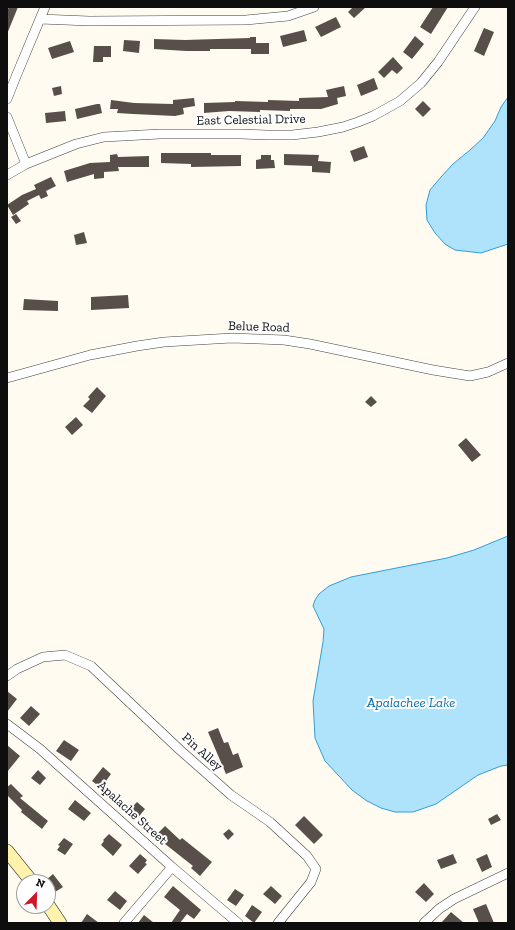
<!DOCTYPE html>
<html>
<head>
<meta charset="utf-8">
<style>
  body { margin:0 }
  #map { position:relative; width:515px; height:930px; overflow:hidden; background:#fffbf0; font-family:"Zilla Slab",serif }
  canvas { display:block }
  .frame { position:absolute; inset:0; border:8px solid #0e0e0e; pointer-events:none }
  .north { position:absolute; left:16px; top:874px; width:40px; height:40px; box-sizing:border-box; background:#fff; border:1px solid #9f9f9f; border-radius:50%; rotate:23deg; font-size:11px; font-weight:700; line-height:16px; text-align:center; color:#0e0e0e }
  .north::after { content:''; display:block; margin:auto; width:14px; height:18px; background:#cc1929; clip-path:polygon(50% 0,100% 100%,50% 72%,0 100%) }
</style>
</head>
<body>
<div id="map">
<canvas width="515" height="930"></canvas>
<div class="frame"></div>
<div class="north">N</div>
</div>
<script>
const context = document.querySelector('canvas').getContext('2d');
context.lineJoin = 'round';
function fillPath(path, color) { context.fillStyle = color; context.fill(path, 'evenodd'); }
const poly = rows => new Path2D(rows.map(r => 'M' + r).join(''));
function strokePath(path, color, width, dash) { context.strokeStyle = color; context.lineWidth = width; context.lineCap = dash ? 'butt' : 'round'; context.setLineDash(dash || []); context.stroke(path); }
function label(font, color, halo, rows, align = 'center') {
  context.font = font + ' "Zilla Slab",serif'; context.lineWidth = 4; context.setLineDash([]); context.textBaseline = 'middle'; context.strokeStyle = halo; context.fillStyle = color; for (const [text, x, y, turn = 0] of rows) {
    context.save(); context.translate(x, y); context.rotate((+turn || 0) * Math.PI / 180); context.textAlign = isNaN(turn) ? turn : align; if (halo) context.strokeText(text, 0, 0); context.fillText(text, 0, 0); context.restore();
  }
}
const water = poly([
  [508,97,508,244,481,253,455,250,445,244,435,233,427,220,426,205,430,190,441,177,453,164,470,150,483,138,495,121,501,107,508,97],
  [508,536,508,765,501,766,478,775,436,804,413,812,395,812,381,808,367,801,352,790,325,761,315,738,313,701,323,642,324,629,313,606,315,600,319,594,329,586,351,577,447,558,474,550,508,536]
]);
fillPath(water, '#afe3fc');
strokePath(water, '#2f9dda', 1);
fillPath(poly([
  [9,7,18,7,7,34,7,11],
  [353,7,366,7,354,18,348,12],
  [433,7,448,7,431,34,420,27],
  [336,17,341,27,321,37,315,27],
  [484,28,494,32,484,56,474,51],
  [304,30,307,41,283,47,280,36],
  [415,36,424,44,412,59,403,52],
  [250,37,256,37,256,43,269,43,269,54,251,54,251,49,210,49,210,51,186,51,154,49,154,39,185,40,250,38],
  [124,40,140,41,139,53,123,51],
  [70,41,74,52,52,59,48,48],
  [94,46,111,46,111,57,103,57,103,62,93,62],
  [393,57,403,68,397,74,392,70,384,78,378,72],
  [374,78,378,89,361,96,357,85],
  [61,86,62,94,54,96,52,88],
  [344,86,346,96,337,98,338,104,321,109,290,109,290,111,260,110,260,112,229,111,204,113,204,103,235,102,235,101,268,102,268,100,299,101,299,98,328,97,326,90],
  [194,98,195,106,183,108,184,114,175,116,133,114,117,113,118,109,110,109,111,100,134,103,173,104,173,100],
  [423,101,431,109,423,117,415,109],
  [97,104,100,104,102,113,77,119,75,109],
  [65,111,66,121,46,123,45,113],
  [364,146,368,157,354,162,350,151],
  [161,153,211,153,211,155,241,155,241,166,191,167,191,164,161,163],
  [117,154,118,157,149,156,149,167,118,167,119,171,104,172,104,178,94,179,94,174,67,182,64,171,90,163,110,162,110,155],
  [284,154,319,155,318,161,331,162,330,173,312,172,312,166,284,165],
  [261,155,271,155,271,160,274,160,275,168,256,169,256,160,261,159],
  [51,177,56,186,46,191,48,196,41,199,39,195,27,201,29,204,13,215,7,205,22,195,36,189,34,185],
  [16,214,21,221,16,224,11,217],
  [84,232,87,243,76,245,74,235],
  [128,295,129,308,91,310,91,297],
  [24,299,58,301,58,311,23,310],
  [97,387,106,396,92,413,83,406,90,399,88,397],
  [371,396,377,402,371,407,365,402],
  [76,417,83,425,72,435,65,427],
  [466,438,481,455,472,462,458,445],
  [7,691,17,699,7,712],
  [31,706,40,714,29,726,20,718],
  [218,728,224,743,228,742,233,755,238,753,243,767,226,774,208,732],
  [64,740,79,750,71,761,56,751],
  [7,745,20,756,7,772],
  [103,767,111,774,101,788,92,781],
  [38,770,46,778,40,785,31,778],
  [11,784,23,796,20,798,48,821,42,829,21,812,22,810,7,795,7,787],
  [75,800,91,813,84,821,68,809],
  [137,802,145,809,136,820,127,812],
  [497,814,501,820,491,825,488,819],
  [304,816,323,835,314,844,295,825],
  [165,826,180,840,182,838,212,862,200,876,191,868,193,866,155,836],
  [229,829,234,834,228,840,223,834],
  [109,834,122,845,113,856,101,845,104,841,103,840],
  [64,838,73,844,65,855,57,850,60,846,58,845],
  [140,854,147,860,145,863,147,864,138,874,129,866],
  [453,854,457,863,441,869,437,860],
  [487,854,492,867,482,872,476,859],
  [53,874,63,887,55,892,46,880],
  [424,883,434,894,426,902,415,892],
  [173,886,201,910,194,919,187,914,180,923,171,923,180,910,164,897],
  [271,886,282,896,275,904,263,894],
  [235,889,244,895,236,906,227,900],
  [115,891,127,901,120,910,107,900],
  [486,904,494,923,479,923,473,909],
  [252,905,262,912,254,923,245,916],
  [451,912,464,923,441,923],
  [87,914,99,923,81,923],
  [144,915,154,923,138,923]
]), '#584f4a');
const street = poly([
  [40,19,89,21,246,20,288,16,314,7],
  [7,99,17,74,45,7],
  [7,117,26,164],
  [7,175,26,164,76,144,104,137,160,134,241,134,267,135,292,135,318,132,343,127,358,122,373,116,400,101,421,83,438,62,475,7],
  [7,378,90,355,137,346,164,342,232,338,284,340,310,344,433,370,470,376,488,372,508,363],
  [7,676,17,669,43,657,65,655,91,666,180,750,231,795,270,822,307,856,316,869,311,882,278,923],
  [7,724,40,749,172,867,238,923],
  [124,923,172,867],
  [424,923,439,909,454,899,508,873]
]);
const secondary = poly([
  [7,851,32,882],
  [48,905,60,923]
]);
strokePath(street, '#414141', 10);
strokePath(secondary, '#303030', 14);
strokePath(street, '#fff', 9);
strokePath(secondary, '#fff2ab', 13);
label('13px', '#0e0e0e', '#fff', [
  ["East Celestial Drive",251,120,-1],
  ["Belue Road",259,327,2],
  ["Pin Alley",202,752,42],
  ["Apalache Street",132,813,42]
]);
label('italic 14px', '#0b6dad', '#fff', [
  ["Apalachee Lake",411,703]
]);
</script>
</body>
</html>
